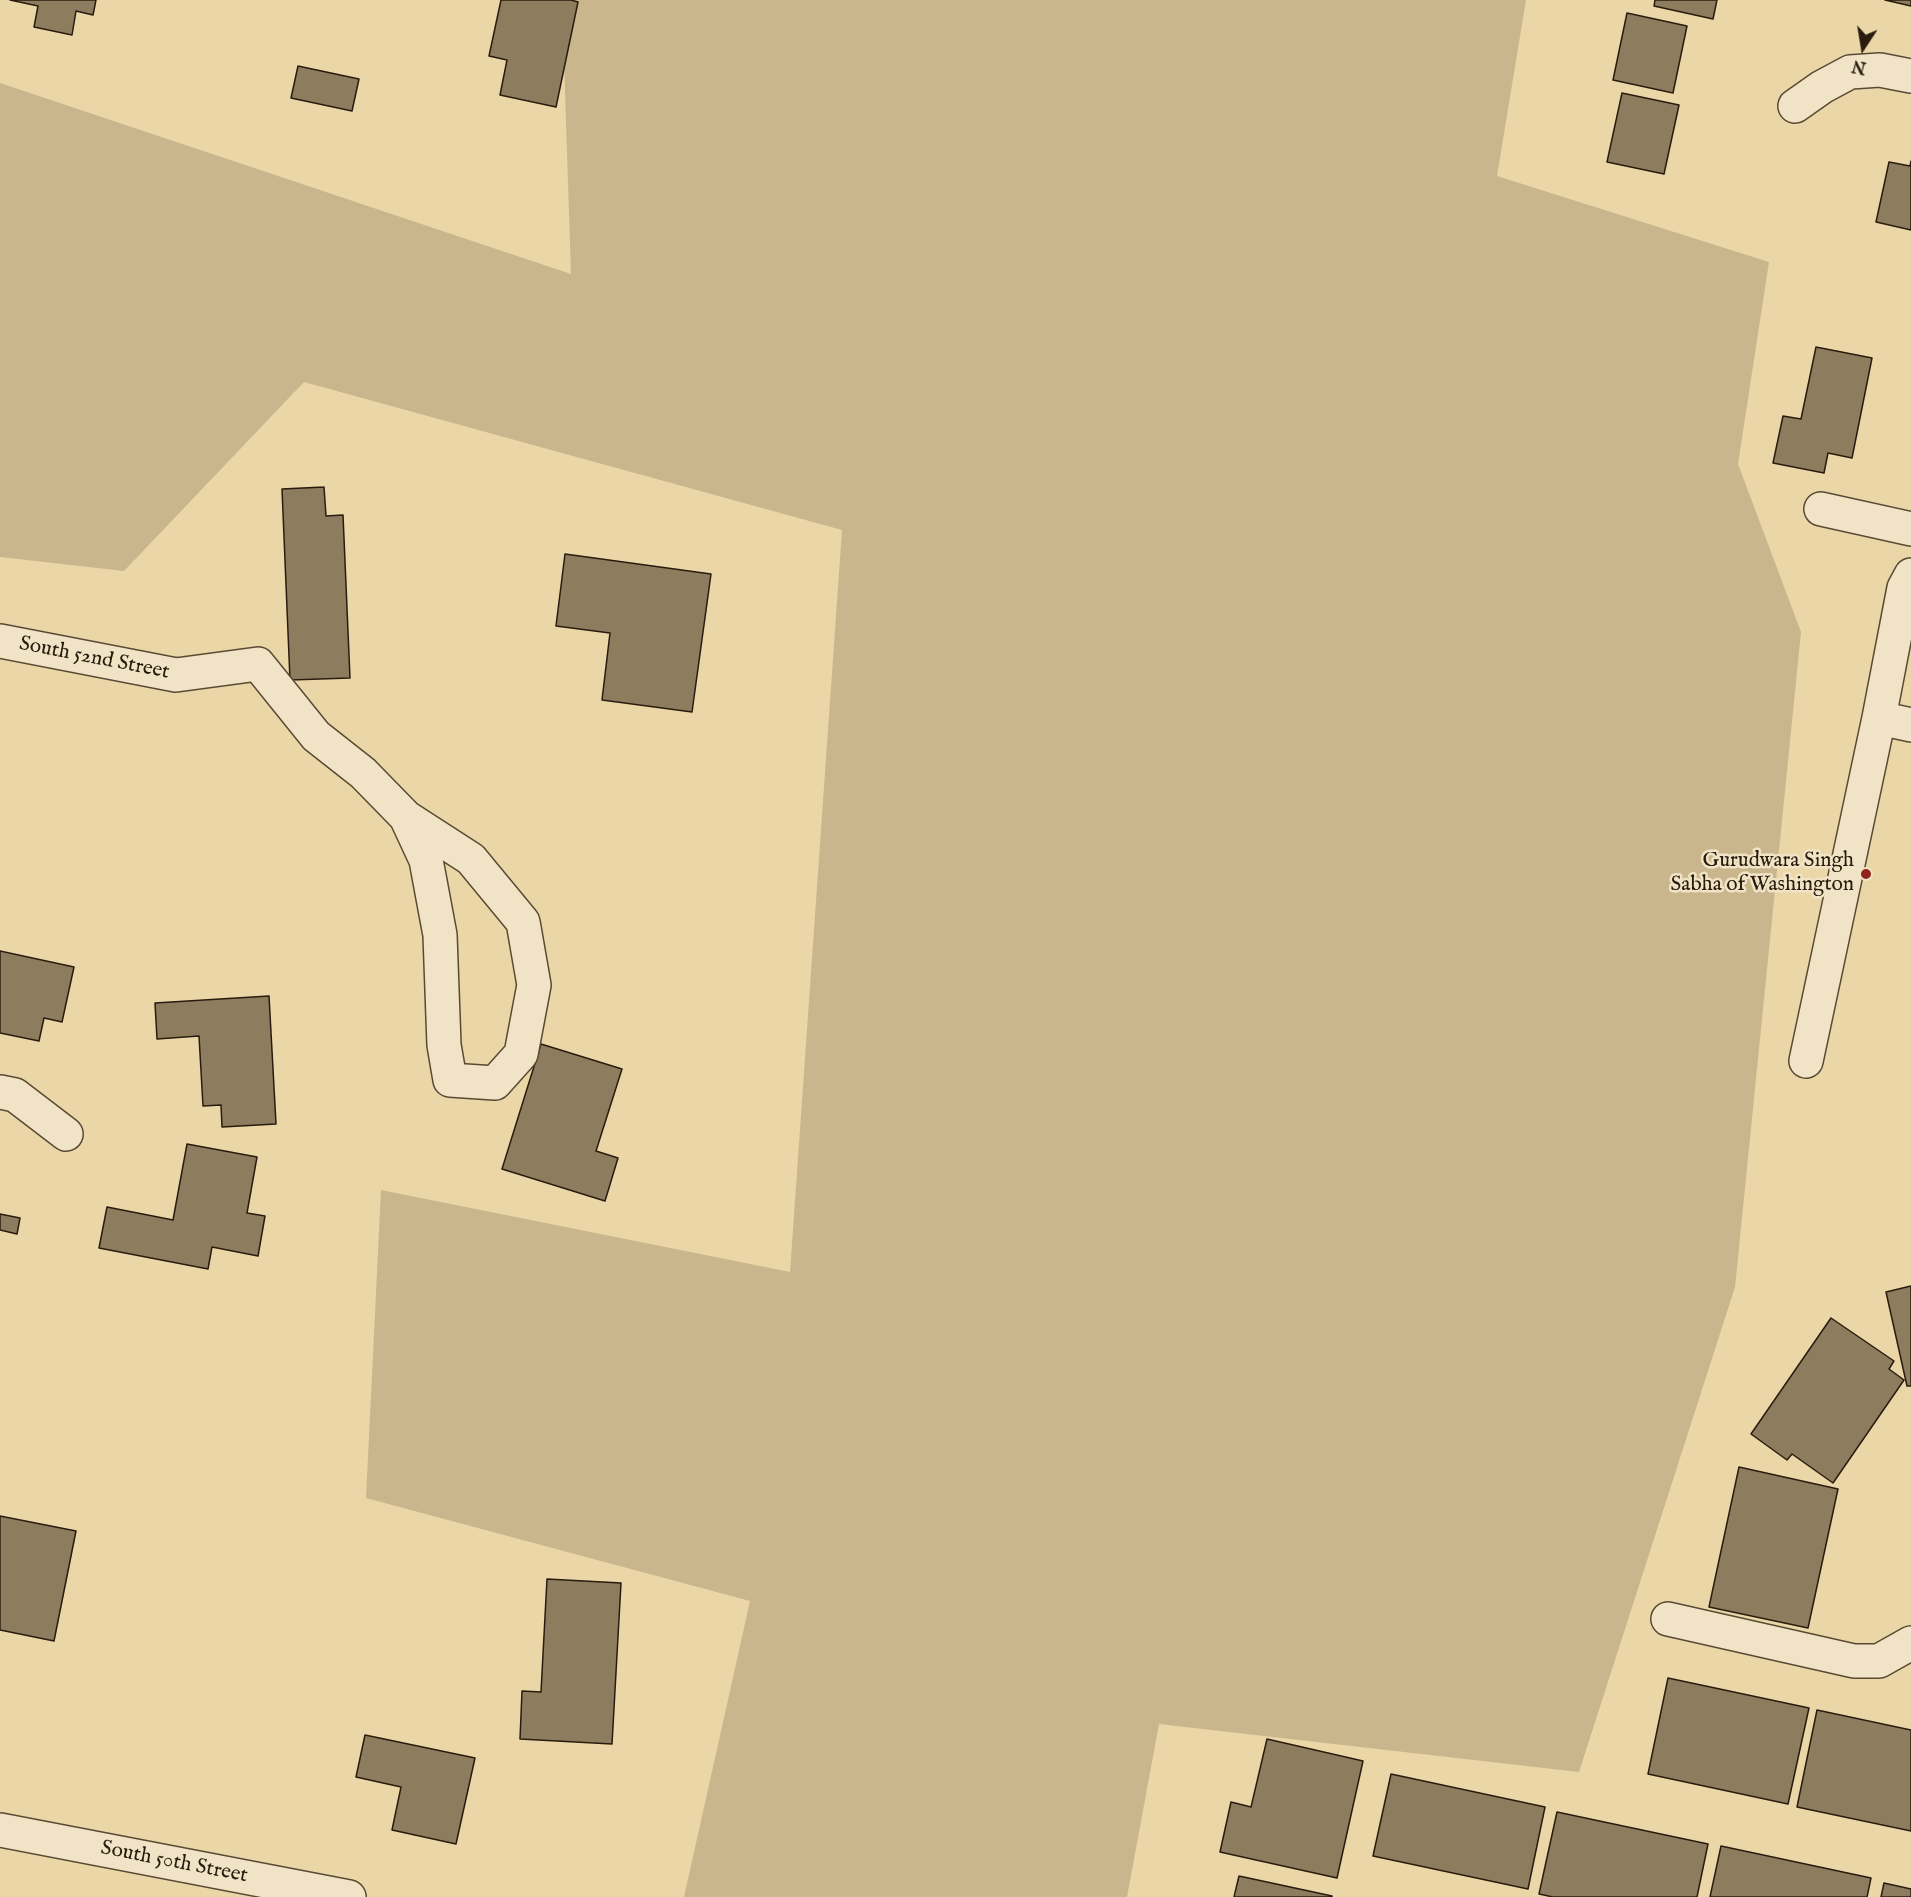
<!DOCTYPE html>
<html>
<head>
<meta charset="utf-8">
<style>
  body { margin:0 }
  #map { position:relative; width:1911px; height:1897px; overflow:hidden; background:#ead6a7; font-family:"IM FELL English",serif }
  canvas { display:block }
  .north { position:absolute; left:1833px; top:18px; width:60px; height:60px; -webkit-text-stroke:4px #f1e4c6; paint-order:stroke; rotate:192deg; font-size:16px; font-weight:700; line-height:24px; text-align:center; color:#291c0e }
  .north::after { content:''; display:block; margin:auto; width:21px; height:27px; background:#291c0e; clip-path:polygon(50% 0,100% 100%,50% 72%,0 100%) }
</style>
</head>
<body>
<div id="map">
<canvas width="1911" height="1897"></canvas>
<div class="north">N</div>
</div>
<script>
const context = document.querySelector('canvas').getContext('2d');
context.lineJoin = 'round';
function fillPath(path, color) { context.fillStyle = color; context.fill(path, 'evenodd'); }
const poly = rows => new Path2D(rows.map(r => 'M' + r).join(''));
function strokePath(path, color, width, dash) { context.strokeStyle = color; context.lineWidth = width; context.lineCap = dash ? 'butt' : 'round'; context.setLineDash(dash || []); context.stroke(path); }
function label(font, color, halo, rows, align = 'center') {
  context.font = font + ' "IM FELL English",serif'; context.lineWidth = 5; context.setLineDash([]); context.textBaseline = 'middle'; context.strokeStyle = halo; context.fillStyle = color; for (const [text, x, y, turn = 0] of rows) {
    context.save(); context.translate(x, y); context.rotate((+turn || 0) * Math.PI / 180); context.textAlign = isNaN(turn) ? turn : align; if (halo) context.strokeText(text, 0, 0); context.fillText(text, 0, 0); context.restore();
  }
}
fillPath(poly([
  [562,0,1526,0,1497,176,1769,262,1738,464,1801,632,1735,1287,1579,1772,1159,1724,1127,1897,684,1897,750,1601,366,1498,381,1190,790,1272,842,530,304,382,124,571,0,557,0,83,571,274]
]), '#c9b68d');
const building = poly([
  [10,0,96,0,93,15,76,11,72,35,34,27,38,6,10,0],
  [501,0,571,0,578,2,556,107,500,95,507,60,489,56,501,0],
  [1655,0,1717,0,1713,19,1654,6,1655,0],
  [1885,0,1911,0,1911,6,1885,0],
  [1627,13,1687,26,1673,93,1613,80,1627,13],
  [298,66,359,79,352,111,291,98,298,66],
  [1622,93,1679,105,1664,174,1607,162,1622,93],
  [1911,161,1911,230,1876,222,1889,162,1910,166,1911,161],
  [1816,347,1872,358,1852,458,1828,453,1824,473,1773,463,1783,416,1801,419,1816,347],
  [324,487,326,516,343,515,350,678,290,680,282,489,324,487],
  [565,554,711,574,692,712,602,700,610,633,556,626,565,554],
  [0,951,74,967,62,1022,44,1018,39,1041,0,1033,0,951],
  [269,996,276,1124,222,1127,221,1105,203,1106,199,1036,157,1039,155,1003,269,996],
  [541,1044,622,1069,596,1151,618,1158,605,1201,502,1169,541,1044],
  [187,1144,257,1157,247,1213,265,1216,258,1256,212,1247,208,1269,99,1248,107,1207,173,1220,187,1144],
  [0,1214,20,1218,17,1234,0,1230,0,1214],
  [1911,1286,1911,1386,1907,1386,1886,1292,1911,1286],
  [1831,1318,1894,1361,1889,1369,1904,1380,1833,1483,1792,1454,1787,1460,1751,1434,1831,1318],
  [1739,1467,1838,1489,1808,1628,1709,1607,1739,1467],
  [0,1516,76,1531,54,1641,0,1630,0,1516],
  [547,1579,621,1583,612,1744,520,1739,522,1691,541,1692,547,1579],
  [1668,1678,1809,1708,1788,1804,1648,1774,1668,1678],
  [1817,1710,1911,1730,1911,1831,1797,1807,1817,1710],
  [365,1735,475,1758,456,1844,392,1830,401,1787,356,1777,365,1735],
  [1267,1739,1363,1761,1337,1878,1220,1852,1231,1802,1251,1807,1267,1739],
  [1391,1774,1545,1807,1528,1889,1373,1856,1391,1774],
  [1557,1812,1708,1844,1697,1897,1553,1897,1539,1894,1557,1812],
  [1721,1846,1871,1878,1867,1897,1710,1897,1721,1846],
  [1239,1876,1332,1896,1332,1897,1234,1897,1239,1876],
  [1884,1883,1911,1889,1911,1897,1881,1897,1884,1883]
]);
fillPath(building, '#8d7d5e');
strokePath(building, '#291c0e', 1.5);
const minor = poly([
  [1795,106,1822,87,1850,72,1880,70,1911,76],
  [1821,509,1911,529],
  [0,641,176,675,258,664,316,736,363,773,406,817,471,859,523,922,534,985,521,1054,495,1083,450,1080,444,1045,440,935,426,860,406,817],
  [1879,718,1911,725],
  [1806,1061,1879,718,1904,588,1911,575],
  [0,1092,15,1095,66,1134],
  [1668,1619,1854,1661,1879,1661,1911,1643],
  [0,1830,349,1897]
]);
strokePath(minor, '#594a34', 36);
strokePath(minor, '#f1e4c6', 33);
for (const [x, y, r, color] of [
  [1866,874,6,"#8f2418"]
]) { const dot = new Path2D(); dot.arc(x, y, r, 0, 2 * Math.PI); context.fillStyle = color; context.fill(dot); strokePath(dot, '#f1e4c6', 2); }
label('21px', '#291c0e', '#f1e4c6', [
  ["South 52nd Street",94,659,11],
  ["South 50th Street",174,1863,11]
]);
label('21px', '#291c0e', '#f1e4c6', [
  ["Gurudwara Singh",1854,862],
  ["Sabha of Washington",1854,886]
], 'right');
</script>
</body>
</html>
